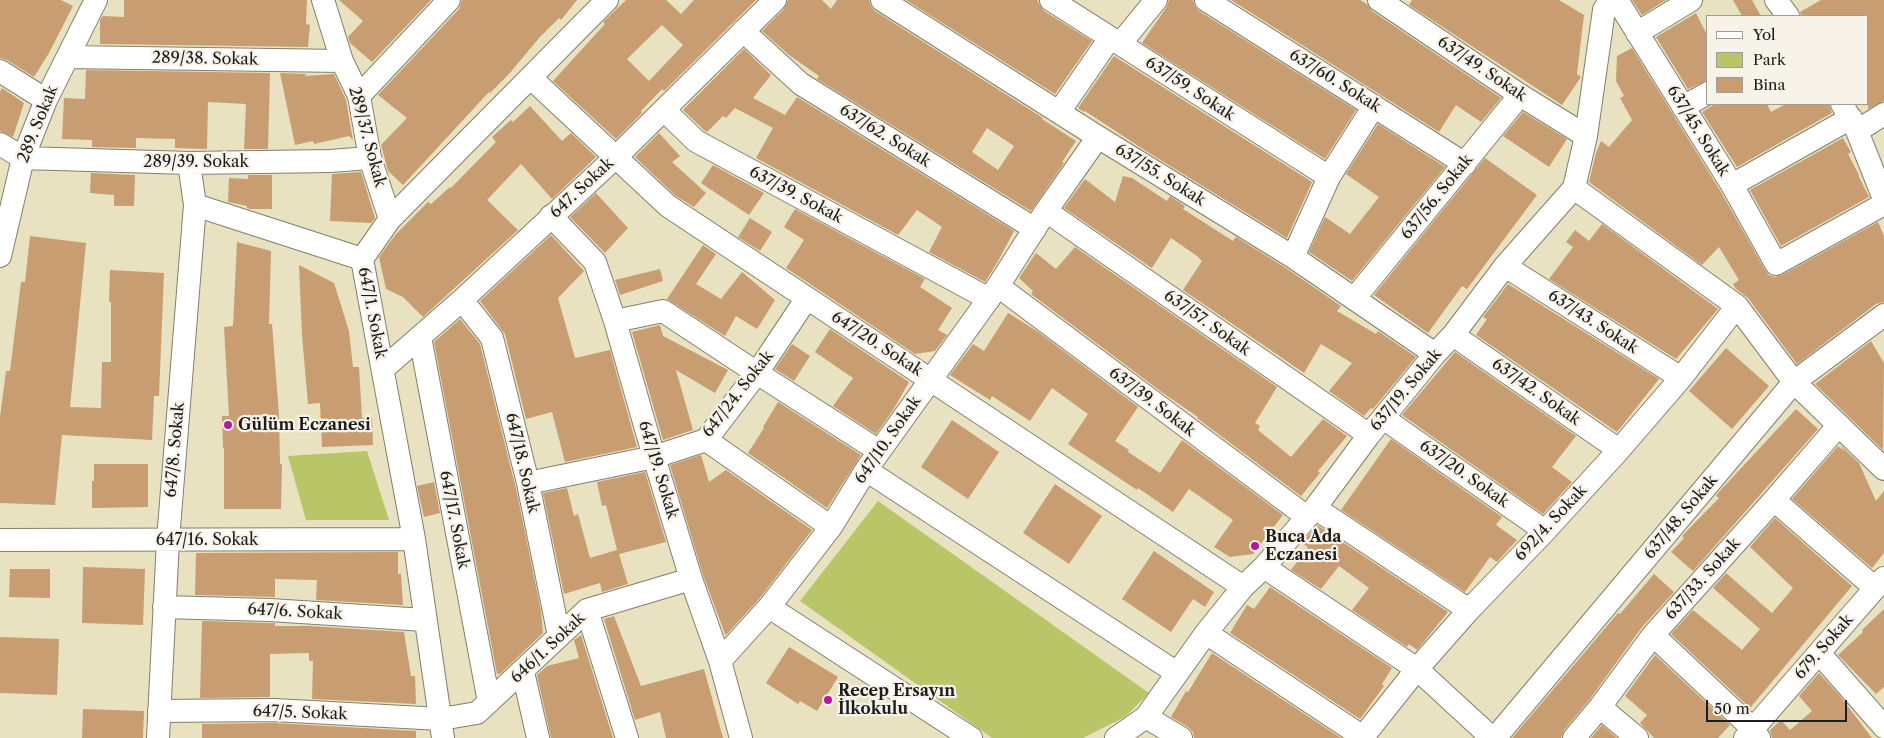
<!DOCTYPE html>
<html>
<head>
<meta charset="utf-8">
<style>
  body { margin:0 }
  #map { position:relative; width:1884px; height:738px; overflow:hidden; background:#e8e2c1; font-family:"Libre Caslon Text",serif }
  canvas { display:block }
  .legend { position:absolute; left:1706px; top:15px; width:162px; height:90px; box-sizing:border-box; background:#f7f3e8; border:1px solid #9f9d96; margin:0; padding:6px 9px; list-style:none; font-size:15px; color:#1c1c1c }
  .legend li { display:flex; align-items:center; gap:10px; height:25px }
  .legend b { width:25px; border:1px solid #9f9d96 }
  .scale { position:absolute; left:1706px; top:700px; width:141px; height:22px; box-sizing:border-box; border:2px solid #1c1c1c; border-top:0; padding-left:6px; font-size:15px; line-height:18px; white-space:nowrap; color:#1c1c1c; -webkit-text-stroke:4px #f7f3e8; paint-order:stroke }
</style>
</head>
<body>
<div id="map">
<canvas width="1884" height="738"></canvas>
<ul class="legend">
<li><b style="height:6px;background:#fff"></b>Yol</li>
<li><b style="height:14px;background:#b9c668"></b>Park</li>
<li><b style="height:14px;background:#c79d71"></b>Bina</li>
</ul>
<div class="scale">50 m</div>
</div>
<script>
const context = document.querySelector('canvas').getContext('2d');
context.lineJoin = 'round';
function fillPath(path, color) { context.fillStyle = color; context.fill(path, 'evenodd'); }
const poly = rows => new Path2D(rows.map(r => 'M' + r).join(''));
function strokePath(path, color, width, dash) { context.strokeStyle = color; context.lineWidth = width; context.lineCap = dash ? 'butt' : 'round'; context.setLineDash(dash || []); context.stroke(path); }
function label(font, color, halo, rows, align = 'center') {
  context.font = font + ' "Libre Caslon Text",serif'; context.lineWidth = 4.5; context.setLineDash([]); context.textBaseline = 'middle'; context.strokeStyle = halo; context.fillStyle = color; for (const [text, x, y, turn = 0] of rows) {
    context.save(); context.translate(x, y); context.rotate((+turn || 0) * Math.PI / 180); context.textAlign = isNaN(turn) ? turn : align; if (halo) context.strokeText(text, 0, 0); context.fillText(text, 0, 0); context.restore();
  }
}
fillPath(poly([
  [367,451,389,520,306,520,288,456],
  [878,501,1149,693,1125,717,1083,738,992,738,800,601]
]), '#b9c668');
fillPath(poly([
  [0,0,61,0,73,6,49,53,34,77,7,60,0,58],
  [124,0,307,0,306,24,310,25,308,47,100,44,100,20,103,16,124,17],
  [339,0,431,0,372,62,350,43,348,37,363,21],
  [462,0,577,0,561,20,559,18,539,38,509,74,490,93,489,92,403,185,388,171,381,145,407,118,378,95,459,9],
  [626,0,666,0,681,14,694,0,756,0,664,91,662,89,641,111,642,113,616,139,553,81,605,24,603,22],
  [662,25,683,45,649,81,627,59],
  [788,0,822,0,831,9,837,0,869,0,871,6,875,11,1043,118,1042,119,1076,141,1062,162,1064,163,1031,211,817,79,819,76,789,55,762,31,784,9],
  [987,128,1014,146,998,170,972,152],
  [906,0,1037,0,1044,11,1092,41,1055,94],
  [1169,0,1193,0,1195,6,1199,11,1356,110,1325,159,1142,43,1166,8],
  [1231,0,1360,0,1367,4,1372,11,1501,98,1481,122,1456,105,1439,132],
  [1412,0,1559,0,1584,15,1577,74,1581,77,1562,105,1409,5],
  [1632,0,1666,0,1642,15],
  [1733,0,1752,0,1761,16,1742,16],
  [1821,0,1884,0,1884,101,1868,109,1868,16,1801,16,1800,12],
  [1696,13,1708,37,1708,80,1688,89,1656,37],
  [1632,48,1721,192,1765,270,1769,275,1775,277,1782,275,1878,222,1884,236,1884,302,1876,304,1797,364,1748,298,1736,289,1733,284,1739,280,1719,247,1702,265,1589,182,1596,153,1601,141,1609,147,1632,120,1620,98,1624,96,1616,81,1617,56],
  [744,49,771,75,753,98,785,115,797,97,1014,231,998,261,985,282,929,252,942,227,917,210,898,235,756,158,773,128,735,108,726,118,723,116,707,132,704,130,683,110],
  [1114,56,1312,182,1287,238,1146,151,1085,111,1084,112,1078,108],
  [86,70,270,73,268,149,244,149,246,104,208,102,207,149,175,148,175,139,136,138,136,148,92,147,92,140,62,139,64,98,85,99],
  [280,73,306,74,305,76,334,74,346,100,353,140,349,136,314,144,313,141,295,145],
  [2,88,24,103,13,137,0,131,0,92],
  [1715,104,1767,104,1771,112,1786,104,1829,104,1832,113,1737,167,1702,112],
  [530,106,562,141,571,133,596,157,552,199,521,164,487,200,518,230,423,317,403,297,386,289,379,257,396,234,428,202,431,204,450,187,451,188,496,142,492,137,511,120,513,122],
  [1523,112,1567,139,1549,167,1503,136],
  [1378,124,1445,167,1352,281,1309,252,1325,217,1350,234,1379,197,1346,174],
  [659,133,680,156,672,162,706,193,694,207,676,196,635,157],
  [1843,138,1851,152,1848,154,1859,175,1858,175,1869,197,1781,246,1750,190],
  [1485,158,1537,195,1467,289,1462,286,1428,333,1374,295],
  [713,165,764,193,749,215,701,183],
  [361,172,375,218,371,223,330,221,332,174],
  [91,173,135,175,134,206,114,206,114,195,90,193],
  [248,175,272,175,272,209,250,209,247,208,247,206,228,202,229,178,248,179],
  [1123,176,1132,178,1167,201,1170,196,1185,206,1183,209,1233,241,1236,237,1286,268,1341,306,1337,311,1376,334,1378,331,1416,357,1373,409,1371,408,1364,416,1329,391,1352,363,1321,344,1304,373,1183,290,1202,261,1197,256,1171,238,1152,268,1064,208,1085,179,1115,202],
  [596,193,628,228,605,253,570,217],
  [795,209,925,279,920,287,952,308,938,330,947,335,935,351,915,354,786,268,804,240,784,227],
  [750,218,772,232,760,251,738,237],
  [1602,224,1718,309,1676,359,1549,279,1573,247,1566,242,1575,230,1589,241],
  [551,235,584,271,558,298,575,358,610,350,637,447,565,462,552,412,526,419,505,334,480,301],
  [30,236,86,243,70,407,101,408,102,362,111,362,111,302,109,302,110,270,164,273,159,396,154,396,152,440,62,435,55,505,0,503,0,417,6,371,10,371,21,282,25,282],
  [237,242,271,251,269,324,272,324,279,415,280,464,282,464,281,509,224,509,224,448,223,448,222,416,229,416,224,327,233,326],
  [703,245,716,254,696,284,721,299,742,272,775,300,757,329,736,316,725,336,667,299],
  [1075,247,1277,387,1255,423,1260,426,1258,430,1291,457,1323,419,1347,436,1318,471,1320,473,1301,496,1197,418,1198,417,1163,393,1031,294,1033,291,1019,278,1036,253,1056,269],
  [299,265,334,283,349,331,353,367,359,367,362,418,372,417,373,445,322,447,320,403,308,404,302,335],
  [660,269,663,281,620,295,615,280],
  [1508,284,1659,379,1617,432,1476,335,1487,319,1483,317],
  [1008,313,1037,331,1138,407,1115,441,1129,450,1128,452,1160,473,1182,440,1283,515,1253,554,1230,557,1214,547,1233,520,1189,489,1173,512,1138,488,1137,490,1068,444,1088,414,1052,388,1030,421,992,396,990,400,950,375,973,344,984,351],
  [460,319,480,344,517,493,541,611,543,633,500,674,497,674,434,342],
  [660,325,663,336,728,370,715,393,676,370,693,430,663,440,632,332],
  [830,329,909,382,893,410,876,434,833,406,853,378,815,352],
  [1871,341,1884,363,1883,450,1815,384],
  [792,344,810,356,794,381,775,369],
  [1726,348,1769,386,1732,429,1689,391],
  [1455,352,1576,436,1552,467,1572,482,1543,514,1402,415],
  [778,402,861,455,827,508,748,453,764,428,763,427],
  [1796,409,1818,429,1693,571,1671,552,1684,538,1682,536,1719,498,1716,496,1718,493],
  [952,420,999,452,968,499,921,467],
  [1391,439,1502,517,1496,525,1517,540,1497,562,1490,557,1465,592,1341,510],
  [1840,445,1859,463,1876,501,1884,491,1884,553,1872,568,1792,499,1838,446,1844,451],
  [701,455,709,482,726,470,812,530,759,599,726,635,725,634,703,575,670,465],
  [94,464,148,464,148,507,92,508,92,481,94,481],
  [645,472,666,542,619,554,628,584,602,592,600,583,564,594,543,493,567,488,574,516,578,514,590,558,617,550,606,505,602,506,597,482],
  [434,482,440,513,424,517,417,486],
  [1055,484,1102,516,1069,564,1023,533],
  [1775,518,1852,586,1750,708,1671,634,1693,610,1742,650,1760,629,1713,588,1726,573,1772,613,1793,588,1750,547],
  [1317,525,1448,612,1417,650,1409,644,1407,647,1352,610,1369,588,1339,566,1321,589,1291,570,1308,547,1302,543],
  [1154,551,1214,592,1205,607,1193,599,1171,632,1122,599],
  [398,552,398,574,401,574,403,605,316,600,317,580,275,579,275,597,195,595,196,553],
  [83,567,145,569,143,625,82,623],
  [10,569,50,569,50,598,9,597],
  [1654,574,1674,592,1642,627,1590,699,1564,730,1561,738,1512,738,1618,613,1620,614],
  [1270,587,1392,668,1382,684,1384,686,1360,719,1230,633,1247,605,1254,609],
  [1884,609,1884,687,1876,694,1838,655,1863,632,1862,630],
  [614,616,641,686,704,669,723,738,666,738,660,712,635,720,604,619],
  [202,621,269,623,275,623,275,626,310,626,404,632,411,676,415,676,416,704,312,699,313,661,309,661,309,653,270,654,270,697,200,698],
  [581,635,613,738,551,738,537,675,547,666,579,658,574,640],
  [0,637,59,639,57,695,0,693],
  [789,647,838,677,817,711,800,701,798,704,766,683],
  [1212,653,1341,738,1194,738,1193,732,1188,727,1171,717,1186,691,1188,692],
  [1655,655,1730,725,1718,738,1654,738,1640,723,1647,715,1625,696],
  [1819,673,1840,696,1872,738,1772,738,1770,730,1781,720,1790,730,1812,711,1799,696],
  [83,709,144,711,143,738,82,738],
  [274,723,416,731,416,738,202,738,202,724],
  [1602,725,1617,738,1591,738]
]), '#c79d71');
const minor = poly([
  [323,0,342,61,359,96,370,158,390,219],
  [882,0,1098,137,1293,257,1435,354],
  [1051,0,1329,177],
  [1206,0,1465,164],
  [1379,0,1520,95,1586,136],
  [1617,0,1732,185,1776,264,1884,204],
  [1776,0,1788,16],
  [743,31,801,84,1035,229],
  [1637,33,1691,0],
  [1120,44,1156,0],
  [68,57,342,61],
  [0,71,46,100],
  [531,78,668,206,1243,587],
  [359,96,449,0],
  [1842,104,1857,131,1884,199],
  [1683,107,1708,93],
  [664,110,696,141,989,299],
  [1059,112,1110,38],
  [1857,131,1884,114],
  [0,144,23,158,189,163,330,161,370,158],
  [1732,185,1851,118],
  [1574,188,1737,306,1794,382,1884,469],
  [195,205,362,259],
  [1046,211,1369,435],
  [551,216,595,262,615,321,654,457,691,579,720,661,741,738],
  [0,256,23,158,46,100,96,0],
  [1293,257,1329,177,1374,106],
  [1505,266,1681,378],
  [998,286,1307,517],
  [1354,299,1520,95],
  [462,300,492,338,528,483,559,636],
  [615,321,663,311,757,373,879,451],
  [1453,335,1619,450],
  [420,337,489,702],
  [383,369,462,300,617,156,775,0],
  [1383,418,1545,531],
  [706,440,831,527],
  [866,470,1177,673],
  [528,483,654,457,706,440,757,373,807,298],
  [1774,500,1875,588],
  [1315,508,1469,610],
  [0,540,414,539],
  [1264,567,1417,669,1492,738],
  [164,607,270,610,425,620],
  [769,607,971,738],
  [587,610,627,738],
  [1206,633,1363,737],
  [1653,635,1753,729,1759,738],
  [1819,653,1884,727],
  [720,661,769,607,831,527,866,470,998,286,1046,211,1098,137],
  [523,672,538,738],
  [1600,707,1637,738],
  [159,711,274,710,441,719,477,713,587,610,691,579],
  [1146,717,1181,738],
  [158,738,168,540,195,205,189,163],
  [443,738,414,539,362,259,390,219,607,0],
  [1116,738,1146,717,1206,633,1243,587,1264,567,1315,508,1369,435,1435,354,1453,335,1505,266,1574,188,1586,136,1604,10,1610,0],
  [1362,738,1417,669,1469,610,1545,531,1619,450,1681,378,1737,306],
  [1495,738,1794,382,1884,315],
  [1574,738,1600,707,1653,635,1774,500,1839,425],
  [1745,738,1884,578]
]);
strokePath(minor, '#827f6e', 24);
strokePath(minor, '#fff', 22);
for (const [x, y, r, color] of [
  [228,425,5,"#b5179e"],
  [1255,546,5,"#b5179e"],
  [828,700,5,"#b5179e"]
]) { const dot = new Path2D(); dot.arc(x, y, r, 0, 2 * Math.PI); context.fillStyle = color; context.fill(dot); strokePath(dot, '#f7f3e8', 2); }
label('16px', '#1c1c1c', '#f7f3e8', [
  ["289/38. Sokak",205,59,1],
  ["637/49. Sokak",1482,69,34],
  ["637/60. Sokak",1335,81,32],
  ["637/59. Sokak",1190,89,33],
  ["289. Sokak",38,124,-68],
  ["637/45. Sokak",1698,131,58],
  ["637/62. Sokak",885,136,32],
  ["289/37. Sokak",367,137,75],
  ["289/39. Sokak",196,162],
  ["637/55. Sokak",1160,175,32],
  ["647. Sokak",582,188,-43],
  ["637/39. Sokak",796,195,28],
  ["637/56. Sokak",1437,197,-51],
  ["647/1. Sokak",372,313,79],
  ["637/43. Sokak",1593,322,33],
  ["637/57. Sokak",1207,323,35],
  ["647/20. Sokak",877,344,33],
  ["637/19. Sokak",1406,390,-50],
  ["637/42. Sokak",1536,392,35],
  ["647/24. Sokak",738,394,-52],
  ["637/39. Sokak",1152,402,37],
  ["647/10. Sokak",888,440,-55],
  ["647/8. Sokak",175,450,-85],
  ["647/18. Sokak",522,463,77],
  ["647/19. Sokak",658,470,73],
  ["637/20. Sokak",1464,474,35],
  ["637/48. Sokak",1681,517,-50],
  ["647/17. Sokak",454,520,79],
  ["692/4. Sokak",1551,523,-47],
  ["647/16. Sokak",207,540],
  ["637/33. Sokak",1703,579,-48],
  ["647/6. Sokak",295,612,3],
  ["679. Sokak",1824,647,-49],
  ["646/1. Sokak",548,648,-43],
  ["647/5. Sokak",300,713,2]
]);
label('bold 16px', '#1c1c1c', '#f7f3e8', [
  ["Gülüm Eczanesi",238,425],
  ["Buca Ada",1265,537],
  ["Eczanesi",1265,555],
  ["Recep Ersayın",838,691],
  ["İlkokulu",838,709]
], 'left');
</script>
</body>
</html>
